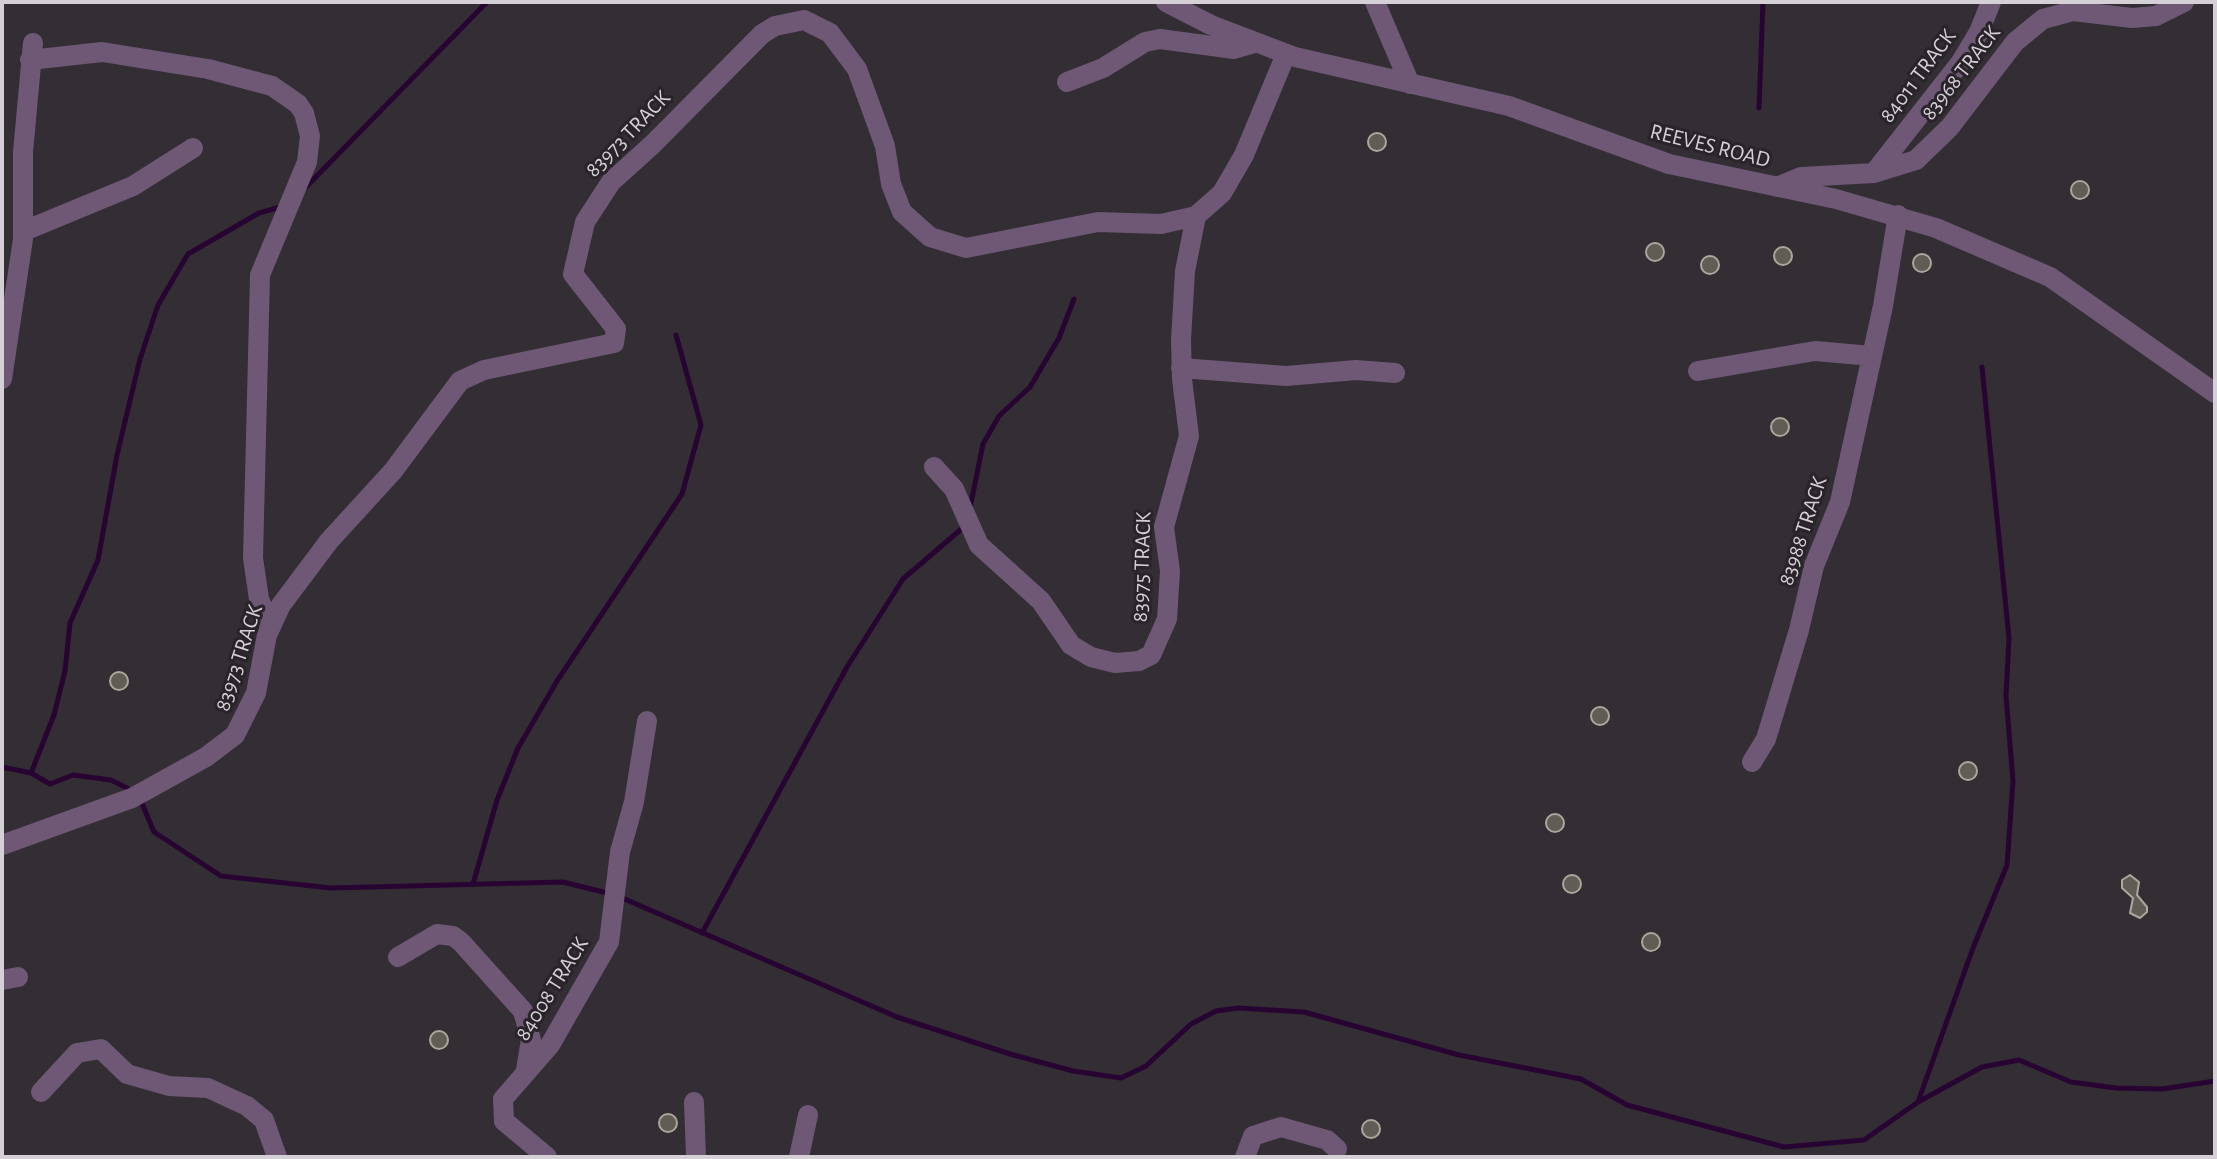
<!DOCTYPE html>
<html>
<head>
<meta charset="utf-8">
<style>
  body { margin:0 }
  #map { position:relative; width:2217px; height:1159px; overflow:hidden; background:#332d34; font-family:"Alegreya Sans",sans-serif }
  canvas { display:block }
  .frame { position:absolute; inset:0; border:4px solid #d4d0d5; pointer-events:none }
</style>
</head>
<body>
<div id="map">
<canvas width="2217" height="1159"></canvas>
<div class="frame"></div>
</div>
<script>
const context = document.querySelector('canvas').getContext('2d');
context.lineJoin = 'round';
function fillPath(path, color) { context.fillStyle = color; context.fill(path, 'evenodd'); }
const poly = rows => new Path2D(rows.map(r => 'M' + r).join(''));
function strokePath(path, color, width, dash) { context.strokeStyle = color; context.lineWidth = width; context.lineCap = dash ? 'butt' : 'round'; context.setLineDash(dash || []); context.stroke(path); }
function label(font, color, halo, rows, align = 'center') {
  context.font = font + ' "Alegreya Sans",sans-serif'; context.lineWidth = 6; context.setLineDash([]); context.textBaseline = 'middle'; context.strokeStyle = halo; context.fillStyle = color; for (const [text, x, y, turn = 0] of rows) {
    context.save(); context.translate(x, y); context.rotate((+turn || 0) * Math.PI / 180); context.textAlign = isNaN(turn) ? turn : align; if (halo) context.strokeText(text, 0, 0); context.fillText(text, 0, 0); context.restore();
  }
}
fillPath(poly([
  '1371 145a7 7 0 1 1 14 0a7 7 0 1 1-14 0Z',
  '2073 192a8 8 0 1 1 16 0a8 8 0 1 1-16 0Z',
  '1649 253a8 8 0 1 1 16 0a8 8 0 1 1-16 0Z',
  '1778 258a7 7 0 1 1 14 0a7 7 0 1 1-14 0Z',
  [1920,257,1931,264,1927,273,1921,273,1916,266],
  '1705 268a7 7 0 1 1 14 0a7 7 0 1 1-14 0Z',
  '1773 429a8 8 0 1 1 16 0a8 8 0 1 1-16 0Z',
  '112 683a8 8 0 1 1 16 0a8 8 0 1 1-16 0Z',
  '1595 718a7 7 0 1 1 14 0a7 7 0 1 1-14 0Z',
  '1962 773a7 7 0 1 1 14 0a7 7 0 1 1-14 0Z',
  '1548 825a8 8 0 1 1 16 0a8 8 0 1 1-16 0Z',
  '1566 886a8 8 0 1 1 16 0a8 8 0 1 1-16 0Z',
  '1646 945a7 7 0 1 1 14 0a7 7 0 1 1-14 0Z',
  '432 1042a8 8 0 1 1 16 0a8 8 0 1 1-16 0Z',
  '663 1124a7 7 0 1 1 14 0a7 7 0 1 1-14 0Z',
  '1365 1131a7 7 0 1 1 14 0a7 7 0 1 1-14 0Z'
]), '#0007');
strokePath(poly([
  [1759,108,1763,2],
  [306,187,487,2],
  [970,508,983,444,999,416,1030,387,1059,338,1074,299],
  [2,767,31,773,50,784,73,775,111,780,127,788],
  [31,773,54,715,65,671,70,623,98,560,117,455,140,359,158,305,188,254,259,213,284,206],
  [141,801,154,832,221,876,331,888,563,882,611,894],
  [473,884,497,800,518,748,557,681,682,494,701,425,676,335],
  [620,897,897,1017,1010,1054,1073,1071,1121,1078,1146,1066,1191,1024,1216,1011,1238,1008,1304,1012,1459,1055,1581,1079,1627,1105,1784,1147,1864,1140,1918,1102,1982,1067,2019,1060,2071,1082,2116,1088,2162,1089,2215,1081],
  [702,933,847,667,903,579,966,525],
  [1918,1102,1973,948,2007,865,2013,781,2006,696,2009,638,1982,367]
]), '#280432', 5);
const building = poly([
  '1368 142a9 9 0 1 1 18 0a9 9 0 1 1-18 0Z',
  '2071 190a9 9 0 1 1 18 0a9 9 0 1 1-18 0Z',
  '1646 252a9 9 0 1 1 18 0a9 9 0 1 1-18 0Z',
  '1774 256a9 9 0 1 1 18 0a9 9 0 1 1-18 0Z',
  '1913 263a9 9 0 1 1 18 0a9 9 0 1 1-18 0Z',
  '1701 265a9 9 0 1 1 18 0a9 9 0 1 1-18 0Z',
  '1771 427a9 9 0 1 1 18 0a9 9 0 1 1-18 0Z',
  '110 681a9 9 0 1 1 18 0a9 9 0 1 1-18 0Z',
  '1591 716a9 9 0 1 1 18 0a9 9 0 1 1-18 0Z',
  '1959 771a9 9 0 1 1 18 0a9 9 0 1 1-18 0Z',
  '1546 823a9 9 0 1 1 18 0a9 9 0 1 1-18 0Z',
  '1563 884a9 9 0 1 1 18 0a9 9 0 1 1-18 0Z',
  [2130,875,2139,882,2137,895,2147,907,2147,912,2140,918,2130,913,2133,898,2122,888,2122,880,2130,875],
  '1642 942a9 9 0 1 1 18 0a9 9 0 1 1-18 0Z',
  '430 1040a9 9 0 1 1 18 0a9 9 0 1 1-18 0Z',
  '659 1123a9 9 0 1 1 18 0a9 9 0 1 1-18 0Z',
  '1362 1129a9 9 0 1 1 18 0a9 9 0 1 1-18 0Z'
]);
fillPath(building, '#605e54');
strokePath(building, '#aaa79d', 2);
strokePath(poly([
  [1166,2,1211,25,1295,57,1509,106,1669,164,1836,199,1936,228,2050,277,2215,393],
  [1375,2,1410,84],
  [30,60,102,52,208,69,272,86,298,104,304,113,310,136,307,162,260,275,253,558,259,599,270,626],
  [1067,82,1103,68,1145,42,1160,39,1234,49,1255,43],
  [1874,173,1961,62,1979,32,1991,2],
  [1777,187,1801,177,1874,173,1916,160,1950,127,2015,42,2043,19,2073,11,2132,18,2156,16,2184,2],
  [24,231,133,186,193,148],
  [1181,368,1286,376,1356,370,1395,373],
  [1698,371,1815,351,1872,356],
  [2,379,23,239,23,152,33,43],
  [934,467,954,489,979,545,1041,601,1071,645,1091,657,1115,663,1139,661,1151,655,1167,619,1170,571,1164,527,1189,436,1182,379,1181,340,1185,271,1196,216],
  [1752,762,1766,739,1799,630,1814,566,1840,502,1883,306,1898,215],
  [2,845,132,798,206,757,235,735,256,693,267,635,281,605,329,541,393,471,460,381,484,370,614,343,616,329,573,274,585,222,611,182,653,144,762,34,775,26,804,20,830,33,857,69,885,146,891,184,902,212,930,237,966,248,1098,222,1161,224,1196,216,1222,193,1244,155,1286,54],
  [398,957,437,934,453,936,461,942,523,1011,531,1040,526,1070],
  [2,980,18,977],
  [41,1092,77,1053,101,1049,127,1074,169,1086,208,1088,247,1106,264,1120,277,1157],
  [694,1102,696,1157],
  [547,1157,504,1121,503,1099,550,1045,609,942,620,852,634,802,647,721],
  [799,1157,808,1115],
  [1245,1157,1253,1136,1281,1127,1327,1140,1337,1149]
]), '#6e5875', 20);
label('22px', '#d4d0d5', '#29232a', [
  ["83968 TRACK",1961,73,-52],
  ["84011 TRACK",1918,76,-53],
  ["83973 TRACK",628,134,-46],
  ["REEVES ROAD",1710,146,14],
  ["83988 TRACK",1803,531,-72],
  ["83975 TRACK",1142,567,-88],
  ["83973 TRACK",239,658,-72],
  ["84008 TRACK",552,989,-58]
]);
</script>
</body>
</html>
